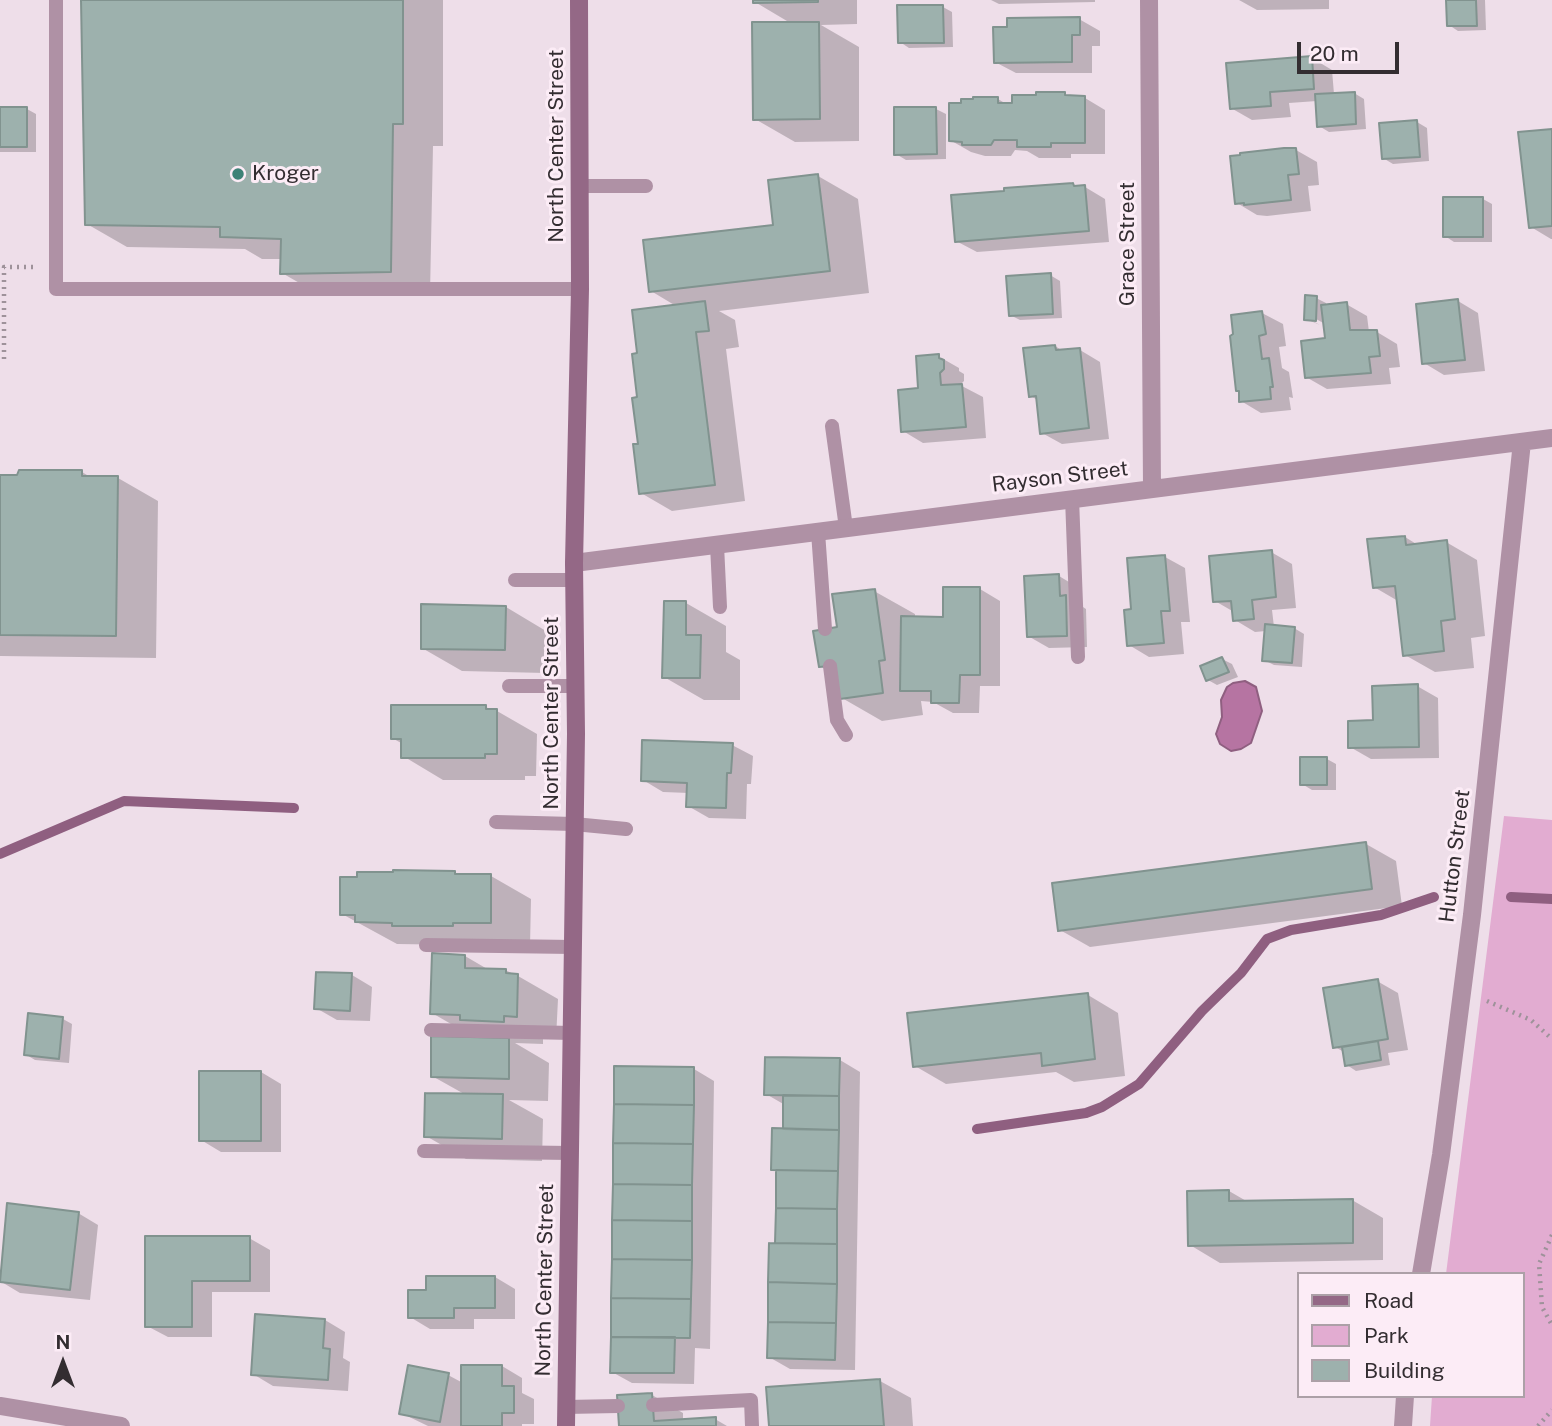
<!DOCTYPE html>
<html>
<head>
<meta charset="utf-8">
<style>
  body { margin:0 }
  #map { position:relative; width:1552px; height:1426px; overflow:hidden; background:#eedee9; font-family:"Public Sans",sans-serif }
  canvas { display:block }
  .legend { position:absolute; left:1297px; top:1272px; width:228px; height:126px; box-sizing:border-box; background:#fcecf6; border:2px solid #aca0a7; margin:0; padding:9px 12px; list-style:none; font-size:21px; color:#332d31 }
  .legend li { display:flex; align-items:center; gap:14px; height:35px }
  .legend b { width:35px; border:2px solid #aca0a7 }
  .north { position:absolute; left:28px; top:1328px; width:70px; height:70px; -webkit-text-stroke:5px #fcecf6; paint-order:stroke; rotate:0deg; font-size:19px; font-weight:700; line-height:28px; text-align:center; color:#332d31 }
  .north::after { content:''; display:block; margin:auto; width:24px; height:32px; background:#332d31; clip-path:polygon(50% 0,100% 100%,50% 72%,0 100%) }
  .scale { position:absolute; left:1297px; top:42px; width:102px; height:32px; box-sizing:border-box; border:4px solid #332d31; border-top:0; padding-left:9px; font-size:21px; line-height:24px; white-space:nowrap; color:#332d31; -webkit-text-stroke:5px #fcecf6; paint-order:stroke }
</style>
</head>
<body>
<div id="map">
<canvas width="1552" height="1426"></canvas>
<ul class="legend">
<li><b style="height:9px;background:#946886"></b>Road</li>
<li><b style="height:19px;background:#e2acd1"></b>Park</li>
<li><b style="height:19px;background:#9db1ad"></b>Building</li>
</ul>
<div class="north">N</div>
<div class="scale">20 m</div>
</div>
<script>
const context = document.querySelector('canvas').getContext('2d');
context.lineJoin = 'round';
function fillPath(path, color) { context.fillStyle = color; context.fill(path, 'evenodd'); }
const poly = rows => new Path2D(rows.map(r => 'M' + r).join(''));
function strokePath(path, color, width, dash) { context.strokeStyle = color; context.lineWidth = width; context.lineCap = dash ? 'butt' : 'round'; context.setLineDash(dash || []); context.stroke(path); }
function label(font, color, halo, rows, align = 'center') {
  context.font = font + ' "Public Sans",sans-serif'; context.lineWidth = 6; context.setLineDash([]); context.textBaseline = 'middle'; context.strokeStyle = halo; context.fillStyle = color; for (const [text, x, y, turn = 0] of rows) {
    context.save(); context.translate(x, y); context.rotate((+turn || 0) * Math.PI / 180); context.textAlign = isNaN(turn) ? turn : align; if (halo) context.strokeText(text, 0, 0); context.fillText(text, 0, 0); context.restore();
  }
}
fillPath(poly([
  [1504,816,1552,820,1552,1426,1430,1426,1432,1396,1522,1396,1522,1274,1446,1274]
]), '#e2acd1');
const water = poly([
  [1245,681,1256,687,1262,711,1251,743,1241,749,1231,751,1220,744,1216,734,1222,717,1221,700,1227,687,1233,683,1245,681]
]);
fillPath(water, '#b674a2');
strokePath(water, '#8f5f80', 2);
fillPath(poly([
  [83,0,443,0,443,146,433,146,430,294,322,296,282,273,282,259,262,259,245,249,127,247,87,224],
  [755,0,857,0,857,24,821,25,859,47,859,141,795,142,755,119,792,24,755,2],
  [991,0,1095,0,1095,2,999,4],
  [1239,0,1329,0,1329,9,1257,10],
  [1448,0,1485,0,1486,30,1458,31,1449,25],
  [943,7,952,12,953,47,909,48,900,42],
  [1079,19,1100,31,1100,46,1092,46,1092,73,1016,73,995,62],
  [1312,58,1332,70,1334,94,1354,93,1364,99,1366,129,1329,132,1319,126,1317,101,1289,103,1291,117,1252,120,1231,108],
  [1064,94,1071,97,1085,98,1105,110,1105,154,1071,154,1071,158,1039,158,1027,151,1015,150,1011,156,985,156,971,152,950,140,998,99,1008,105],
  [0,109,27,109,36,114,36,152,0,152],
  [936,109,946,114,946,159,906,160,896,154],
  [1417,122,1427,128,1429,161,1393,164,1383,158],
  [1552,131,1552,239,1551,239,1531,227],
  [1296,150,1317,162,1319,185,1308,186,1311,211,1267,216,1257,215,1237,203],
  [818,176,858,199,869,293,719,311,735,320,739,347,726,349,745,501,672,511,641,493,639,355,676,306,651,291,775,227],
  [1073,185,1078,187,1085,187,1105,199,1109,242,977,252,956,241],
  [1483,199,1492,204,1492,242,1454,242,1445,236],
  [1050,275,1060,281,1062,318,1020,320,1010,315],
  [1316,298,1326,303,1326,306,1346,304,1367,316,1369,332,1377,332,1397,344,1400,367,1389,368,1391,384,1327,389,1306,377,1327,340,1325,324,1309,315,1307,318,1320,325,1306,319],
  [1458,301,1478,313,1485,371,1444,375,1424,363],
  [1262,313,1283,324,1286,346,1279,347,1282,368,1289,372,1293,398,1289,397,1291,410,1261,413,1241,401],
  [1055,346,1063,351,1080,350,1100,362,1109,439,1062,444,1042,433,1038,400,1030,396],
  [938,356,959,368,959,371,964,374,964,381,960,385,983,397,986,438,923,443,903,431,920,390],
  [82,472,92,478,118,478,158,501,156,658,0,656,0,477],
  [1405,537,1418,545,1446,542,1477,560,1485,636,1471,638,1474,668,1435,672,1405,655,1398,601,1374,587],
  [1271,552,1292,564,1296,608,1272,610,1274,627,1294,628,1304,634,1302,667,1274,665,1264,660,1266,631,1255,632,1235,620,1234,612,1215,601],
  [1165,557,1185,568,1190,622,1181,622,1184,654,1149,657,1129,645,1133,611],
  [1059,576,1079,588,1080,605,1086,609,1087,647,1049,648,1028,636],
  [980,589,1000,601,1000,686,980,686,979,713,953,713,933,702,921,701,923,715,882,721,842,698,839,677,820,666,839,629,874,591,915,614,915,618,945,618],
  [686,603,726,626,726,652,740,660,740,700,704,700,664,677],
  [506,607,546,631,545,673,462,671,422,648],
  [1222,659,1232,664,1238,677,1217,685,1208,680],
  [1417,686,1438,698,1439,758,1371,759,1350,747,1375,721],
  [485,707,497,711,537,734,536,776,525,776,525,780,443,780,403,756,403,744,392,738],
  [732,745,753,756,751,784,747,784,746,819,709,818,688,806,689,793,663,792,643,780],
  [1327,759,1336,764,1336,790,1312,790,1302,784],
  [1366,844,1396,861,1402,906,1090,947,1060,930],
  [454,873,460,876,491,876,531,899,530,946,397,944,342,914],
  [465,956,489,970,505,970,518,976,558,999,556,1039,543,1038,543,1044,515,1043,549,1063,548,1101,509,1100,543,1119,542,1161,466,1159,426,1136,466,1095,432,1076,477,1039,432,1013],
  [352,975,372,987,370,1021,337,1020,316,1008],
  [1377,981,1398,993,1408,1050,1388,1053,1390,1065,1356,1071,1347,1065,1344,1052,1335,1047],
  [1088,995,1118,1013,1125,1076,1074,1082,1056,1072,946,1084,915,1066],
  [63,1019,72,1024,69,1063,35,1060,25,1054],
  [840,1060,860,1072,855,1370,790,1369,769,1357,777,1245,778,1172,773,1169,785,1131,785,1105,766,1094],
  [694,1069,714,1081,710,1349,695,1348,694,1384,632,1383,612,1372],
  [261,1072,281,1084,281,1152,221,1152,201,1140],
  [1229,1191,1248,1202,1352,1200,1383,1218,1383,1260,1220,1263,1190,1245],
  [78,1213,98,1225,90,1300,20,1293,0,1281,0,1270],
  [147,1238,249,1238,270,1250,270,1292,212,1292,212,1337,168,1337,147,1326],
  [495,1277,515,1289,515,1319,474,1319,474,1329,430,1329,410,1317,428,1292],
  [325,1320,345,1332,343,1358,350,1362,348,1391,273,1386,253,1374],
  [502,1366,522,1378,522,1393,534,1399,534,1424,522,1424,522,1426,428,1426,401,1413,448,1375,463,1383],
  [880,1381,911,1398,913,1426,771,1426],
  [652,1395,683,1413,683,1421,715,1419,727,1426,621,1426]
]), '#0003');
strokePath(poly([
  [0,854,124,801,294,808],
  [1511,897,1552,899],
  [977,1129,1086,1113,1102,1107,1139,1084,1202,1011,1241,973,1267,939,1291,930,1381,915,1434,897]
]), '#8f5f80', 10);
const building = poly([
  [81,0,403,0,403,124,393,124,391,272,280,274,281,239,220,237,220,227,85,225,81,0],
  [753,0,818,0,818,2,753,3,753,0],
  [1446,0,1476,0,1477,26,1447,26,1446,0],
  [897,5,943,5,944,43,898,43,897,5],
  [1080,17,1080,35,1072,35,1072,62,994,63,993,27,1007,27,1007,18,1080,17],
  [752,22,819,22,820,119,753,120,752,22],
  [1312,56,1314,89,1270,92,1271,106,1230,109,1226,63,1312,56],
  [1036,92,1065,92,1065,95,1085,96,1085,143,1051,143,1051,147,1017,147,1017,140,994,140,991,145,962,145,962,142,949,141,949,103,961,103,961,99,973,99,973,97,998,97,998,103,1012,103,1012,95,1036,95,1036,92],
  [1355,92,1356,124,1317,127,1315,94,1355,92],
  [0,107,27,107,27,147,0,147,0,107],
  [894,107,936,107,937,154,894,155,894,107],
  [1417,120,1420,157,1382,159,1379,123,1417,120],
  [1552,129,1552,226,1529,228,1518,132,1552,129],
  [1284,148,1296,148,1299,174,1288,175,1291,200,1244,205,1244,203,1235,204,1230,156,1240,155,1240,153,1284,148],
  [818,174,830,271,649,292,643,240,773,225,768,180,818,174],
  [1073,183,1074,186,1085,185,1089,231,955,242,951,195,1004,191,1004,188,1073,183],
  [1443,197,1483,197,1483,237,1443,237,1443,197],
  [1051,273,1053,314,1009,316,1006,276,1051,273],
  [1305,295,1317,296,1316,321,1304,320,1305,295],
  [1458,299,1465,360,1422,364,1416,304,1458,299],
  [705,301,709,331,696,332,715,485,639,494,633,444,638,444,632,398,637,397,632,354,637,353,632,310,705,301],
  [1347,302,1350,330,1377,330,1380,356,1369,357,1371,373,1305,378,1301,341,1325,338,1321,305,1347,302],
  [1262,311,1266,334,1259,336,1262,359,1269,358,1273,387,1270,387,1271,399,1239,402,1239,391,1236,391,1230,336,1233,334,1231,315,1262,311],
  [1055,345,1056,350,1080,348,1089,428,1040,434,1036,396,1029,397,1023,348,1055,345],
  [939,354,939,358,944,360,944,369,940,373,941,385,962,384,966,427,901,432,898,390,918,388,916,356,939,354],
  [19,470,82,470,82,476,118,476,116,636,0,635,0,475,17,475,19,470],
  [1405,536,1406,545,1447,540,1455,619,1441,621,1444,651,1403,656,1395,586,1373,588,1367,539,1405,536],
  [1272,550,1276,597,1252,600,1254,619,1233,621,1231,601,1213,602,1209,556,1272,550],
  [1165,555,1170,611,1161,611,1164,643,1127,646,1124,610,1131,609,1127,558,1165,555],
  [1059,574,1060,596,1066,595,1067,636,1027,637,1024,576,1059,574],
  [943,587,980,587,980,675,960,675,959,703,931,703,931,691,900,691,901,616,943,617,943,587],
  [875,589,885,660,879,661,883,693,840,699,830,666,819,667,813,631,837,627,832,594,875,589],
  [664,601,686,601,686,635,701,635,700,678,662,678,664,601],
  [421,604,506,606,505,650,421,649,421,604],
  [1265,624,1295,627,1292,663,1262,661,1265,624],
  [1222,657,1229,672,1206,681,1200,666,1222,657],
  [1418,684,1419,747,1348,748,1348,721,1373,720,1372,686,1418,684],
  [391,705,486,705,486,709,497,709,497,754,485,754,485,758,401,758,401,739,391,739,391,705],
  [642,740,733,743,731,773,727,773,726,808,686,807,687,783,641,781,642,740],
  [1300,757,1327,757,1327,785,1300,785,1300,757],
  [1366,842,1372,889,1058,931,1052,883,1366,842],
  [393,870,455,871,455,874,491,874,491,923,453,923,453,926,392,926,392,923,355,922,355,915,340,915,340,877,357,877,357,872,393,872,393,870],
  [432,953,465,955,465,968,506,969,506,973,518,974,517,1017,504,1016,504,1022,460,1020,460,1015,430,1014,432,953],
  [316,972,352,973,350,1011,314,1009,316,972],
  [1378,979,1388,1039,1333,1048,1323,988,1378,979],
  [1088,993,1095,1059,1042,1066,1041,1053,913,1067,907,1013,1088,993],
  [28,1013,63,1017,59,1059,24,1055,28,1013],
  [431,1036,509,1038,509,1079,431,1077,431,1036],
  [1378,1041,1381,1060,1345,1066,1342,1047,1378,1041],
  [765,1057,840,1058,839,1096,764,1095,765,1057],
  [614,1066,694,1067,694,1105,614,1104,614,1066],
  [199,1071,261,1071,261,1141,199,1141,199,1071],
  [425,1093,503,1094,502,1139,424,1137,425,1093],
  [783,1095,839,1096,839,1130,783,1129,783,1095],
  [614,1104,694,1105,693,1144,613,1143,614,1104],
  [772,1128,839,1130,838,1171,771,1170,772,1128],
  [613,1143,693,1144,692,1185,613,1184,613,1143],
  [776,1170,838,1171,837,1209,776,1208,776,1170],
  [613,1184,692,1185,692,1221,612,1220,613,1184],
  [1229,1190,1229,1201,1353,1199,1353,1243,1188,1246,1187,1191,1229,1190],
  [7,1203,79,1212,70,1290,0,1282,7,1203],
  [776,1208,837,1209,837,1244,775,1243,776,1208],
  [612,1220,692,1221,692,1260,612,1259,612,1220],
  [145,1236,250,1236,250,1281,192,1281,192,1327,145,1327,145,1236],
  [769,1243,837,1244,837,1284,768,1282,769,1243],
  [612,1259,692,1260,691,1299,611,1298,612,1259],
  [426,1276,495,1276,495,1308,454,1308,454,1318,408,1318,408,1290,426,1290,426,1276],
  [768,1282,837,1284,836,1323,768,1322,768,1282],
  [611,1298,691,1299,690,1338,611,1337,611,1298],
  [255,1314,325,1319,323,1348,330,1349,328,1380,251,1375,255,1314],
  [768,1322,836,1323,835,1360,767,1358,768,1322],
  [611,1337,675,1337,674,1373,610,1373,611,1337],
  [408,1365,449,1373,440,1422,399,1414,408,1365],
  [461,1365,502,1365,502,1386,514,1386,514,1413,502,1413,502,1426,461,1426,461,1365],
  [880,1379,884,1426,769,1426,766,1387,880,1379],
  [652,1393,654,1421,716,1417,716,1426,619,1426,617,1395,652,1393]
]);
fillPath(building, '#9db1ad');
strokePath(building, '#81938f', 2);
strokePath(poly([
  [4,359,4,267,34,267],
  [1487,1001,1531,1020,1552,1039],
  [1552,1235,1539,1264,1542,1307,1552,1325],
  [1538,1426,1552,1410]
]), '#9e929a', 4.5, [2, 5]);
strokePath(poly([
  [56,0,56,289,580,289],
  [580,186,646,186],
  [832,426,846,528],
  [1072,498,1078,657],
  [818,532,825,629],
  [717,545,720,607],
  [515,580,574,580],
  [830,666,837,720,846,735],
  [509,686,575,686],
  [496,822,574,824,626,829],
  [426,945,573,947],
  [431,1030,572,1033],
  [424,1151,570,1153],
  [653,1405,751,1400,752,1426],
  [566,1407,618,1406]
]), '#af91a5', 14);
strokePath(poly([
  [1149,0,1152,488],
  [574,563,1552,438],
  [1421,1274,1441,1155,1472,915,1522,442],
  [0,1406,121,1426],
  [1403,1426,1405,1396]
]), '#af91a5', 18);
strokePath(poly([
  [566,1426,576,734,574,563,580,289,579,0]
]), '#946886', 18);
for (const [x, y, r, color] of [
  [238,174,7,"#3e8277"]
]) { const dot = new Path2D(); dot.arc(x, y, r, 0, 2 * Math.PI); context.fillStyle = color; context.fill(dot); strokePath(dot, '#fcecf6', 2.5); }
label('21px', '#332d31', '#fcecf6', [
  ["North Center Street",557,146,-90],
  ["Grace Street",1128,244,-90],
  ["Rayson Street",1060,477,-7],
  ["North Center Street",552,713,-90],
  ["Hutton Street",1455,856,-83],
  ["North Center Street",545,1280,-89]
]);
label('21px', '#332d31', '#fcecf6', [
  ["Kroger",252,174]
], 'left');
</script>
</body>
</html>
